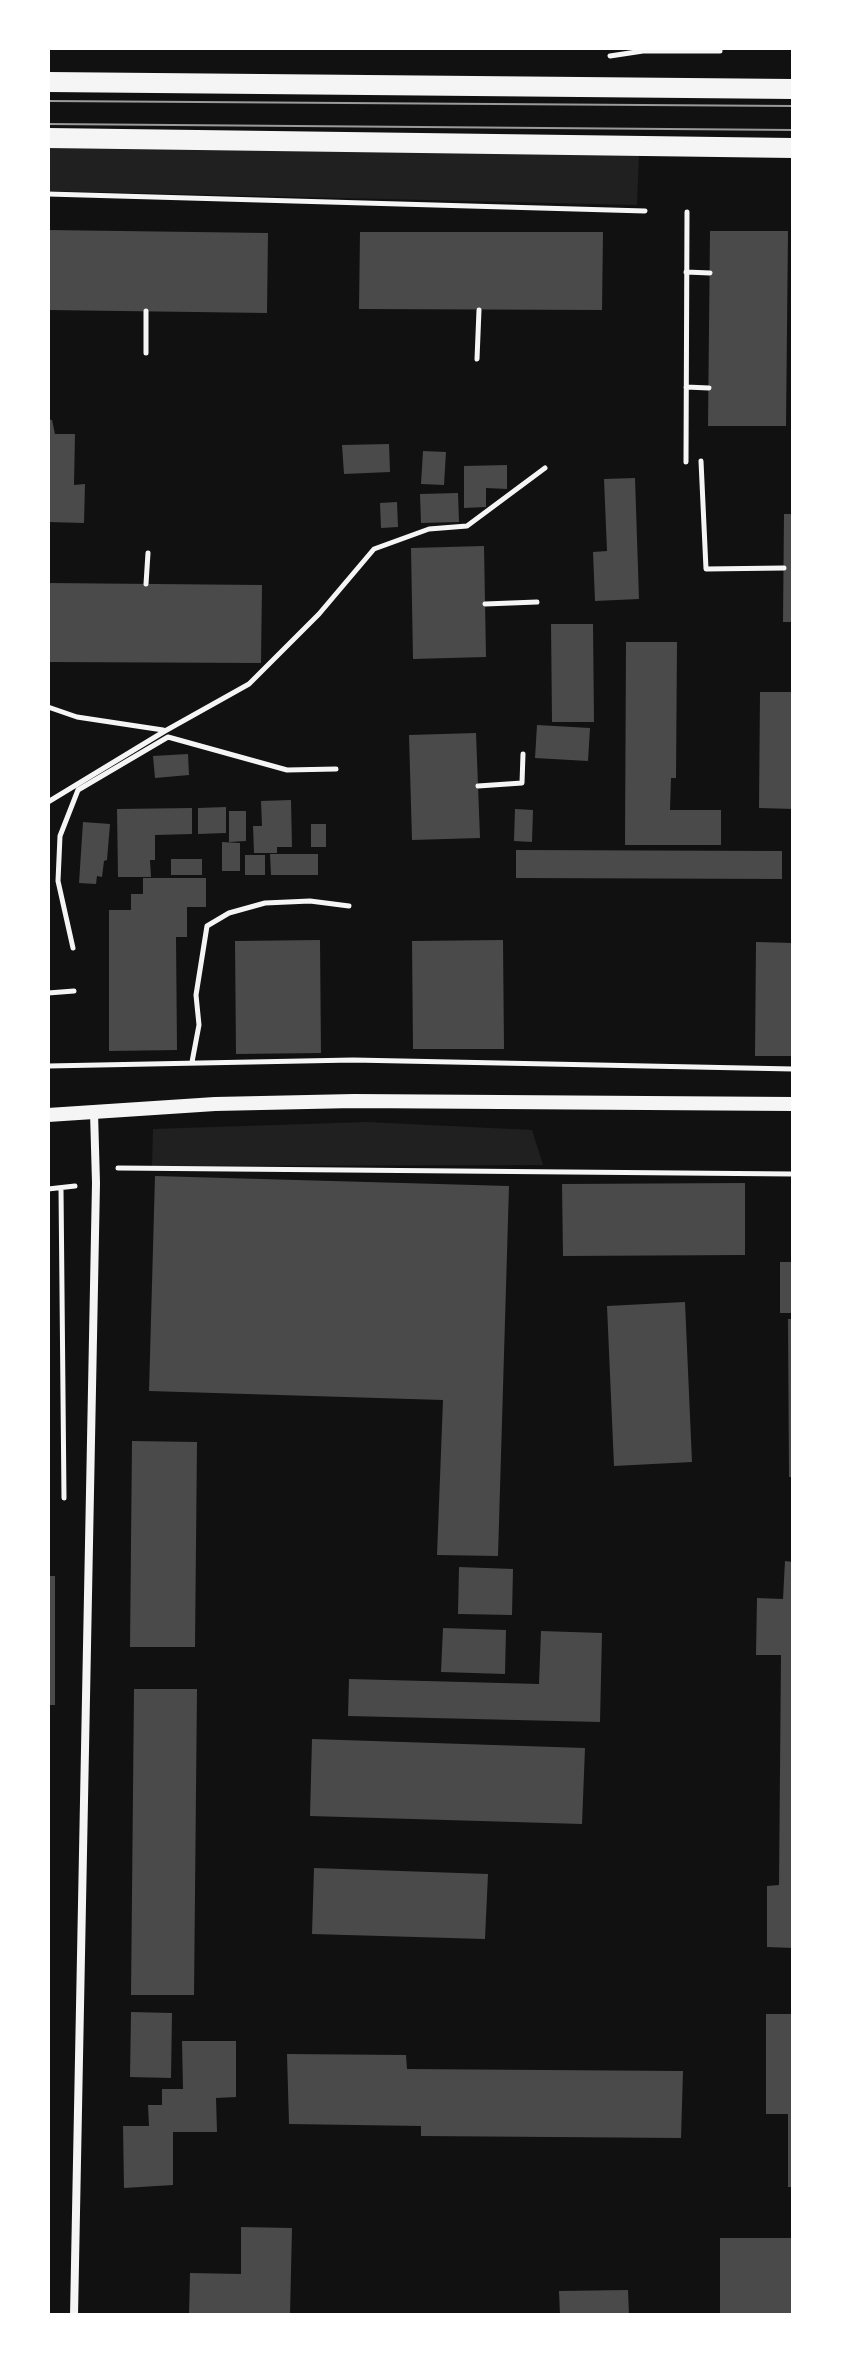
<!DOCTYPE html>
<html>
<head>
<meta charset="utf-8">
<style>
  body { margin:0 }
  #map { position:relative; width:841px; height:2363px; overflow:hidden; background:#111; font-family:Barlow,sans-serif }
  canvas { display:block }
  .frame { position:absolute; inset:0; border:50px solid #fff; pointer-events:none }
</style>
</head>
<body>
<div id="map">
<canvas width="841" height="2363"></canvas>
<div class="frame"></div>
</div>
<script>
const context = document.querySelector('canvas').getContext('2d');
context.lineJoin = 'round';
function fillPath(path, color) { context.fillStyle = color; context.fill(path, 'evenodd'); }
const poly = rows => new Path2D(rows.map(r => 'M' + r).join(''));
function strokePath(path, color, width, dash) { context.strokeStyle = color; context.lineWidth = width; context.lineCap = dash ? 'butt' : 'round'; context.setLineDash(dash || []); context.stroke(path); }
fillPath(poly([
  [48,147,639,153,637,205,48,191],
  [367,1122,532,1130,543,1165,152,1166,153,1129]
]), '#202020');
fillPath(poly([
  [48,230,268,233,267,313,48,310],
  [710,231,788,231,786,426,708,426],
  [360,232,603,232,602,310,359,309],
  [48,419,52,420,55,434,75,434,74,485,85,484,84,523,48,522],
  [389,444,390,472,344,474,342,445],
  [423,451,446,452,444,485,421,484],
  [507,465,507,489,486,488,486,507,464,508,464,466],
  [635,478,639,599,595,601,593,552,607,551,604,479],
  [458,493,459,522,421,523,420,494],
  [397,502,398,527,381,528,380,503],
  [784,514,793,514,793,622,783,622],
  [484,546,486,657,413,659,411,548],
  [48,583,262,585,261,663,48,662],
  [551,624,593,624,594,722,552,722],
  [626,642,677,642,676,778,671,778,670,810,721,810,721,845,625,845],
  [760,692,793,692,793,809,759,808],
  [537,725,590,728,588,761,535,758],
  [476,733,480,838,412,840,409,735],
  [188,754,189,775,155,778,153,756],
  [291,800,292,847,277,847,277,853,254,853,253,826,262,826,261,801],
  [226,807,226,833,198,834,198,808],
  [192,808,192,834,155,835,155,860,150,860,151,877,118,877,117,809],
  [515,809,533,810,532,842,514,841],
  [229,811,246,811,246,841,229,842],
  [83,822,110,824,107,860,104,861,102,877,97,876,96,884,79,883],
  [311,824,326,824,326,847,311,847],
  [222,842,240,843,240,871,222,871],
  [516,850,782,851,782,879,516,878],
  [270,854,318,854,318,875,271,875],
  [245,855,265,855,265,875,245,875],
  [171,859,202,859,202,875,171,875],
  [143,878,206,878,206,907,187,907,187,937,176,937,177,1050,109,1051,109,910,131,910,131,894,143,894],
  [320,940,321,1053,236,1054,235,941],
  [503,940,504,1049,413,1049,412,941],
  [756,942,793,943,793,1056,755,1056],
  [155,1176,509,1186,498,1556,437,1555,443,1400,149,1391],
  [745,1183,745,1255,563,1256,562,1184],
  [780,1262,793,1262,793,1313,780,1313],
  [685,1302,692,1462,614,1466,607,1306],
  [788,1319,793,1319,793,1477,789,1477],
  [132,1441,197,1442,195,1647,130,1647],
  [785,1561,793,1562,793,1948,767,1947,767,1886,779,1885,781,1655,756,1655,757,1598,783,1599],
  [459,1567,513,1569,512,1615,458,1614],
  [48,1576,55,1576,55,1705,48,1705],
  [443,1628,506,1630,505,1674,441,1672],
  [541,1631,602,1633,600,1722,348,1716,349,1679,539,1684],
  [134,1689,197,1689,194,1995,131,1995],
  [312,1739,585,1748,582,1824,310,1816],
  [314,1868,488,1874,485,1939,312,1934],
  [131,2012,172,2013,171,2078,130,2077],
  [766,2014,793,2014,793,2187,788,2187,788,2114,766,2114],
  [182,2041,236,2041,236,2097,216,2098,217,2132,173,2132,173,2185,124,2188,123,2126,149,2126,148,2105,162,2105,162,2089,183,2089],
  [287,2054,406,2055,407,2069,683,2071,681,2138,421,2136,421,2126,289,2124],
  [241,2227,292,2228,290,2315,189,2315,190,2273,241,2274],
  [720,2238,793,2238,793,2315,720,2315],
  [628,2290,629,2315,560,2315,559,2291]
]), '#4a4a4a');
strokePath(poly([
  [610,56,643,51,720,51],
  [48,194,645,211],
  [686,272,710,273],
  [146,353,146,311],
  [477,359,479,310],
  [686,387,709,388],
  [701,461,706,569,784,568],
  [686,462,687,212],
  [146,584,148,553],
  [485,604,537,602],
  [48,707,77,717,163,730],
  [478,786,522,783,523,754],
  [48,802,165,731,249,684,319,614,374,549,429,529,467,526,545,468],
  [73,948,58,881,60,836,78,790,168,737,287,770,336,769],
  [48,993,74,991],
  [192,1062,199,1025,196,995,207,926,229,913,265,903,310,901,349,906],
  [48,1066,353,1060,793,1069],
  [118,1168,793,1174],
  [61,1188,64,1498],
  [48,1189,75,1186]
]), '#f5f5f5', 5);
strokePath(poly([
  [74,2315,96,1183,94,1112]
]), '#f5f5f5', 8);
strokePath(poly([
  [48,1115,215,1104,354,1101,793,1104]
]), '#f5f5f5', 14);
strokePath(poly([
  [48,82,793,89],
  [48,138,793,148]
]), '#f5f5f5', 20);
strokePath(poly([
  [48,101,793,106],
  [48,124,793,130]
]), '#9a9a9a', 2);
</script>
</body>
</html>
